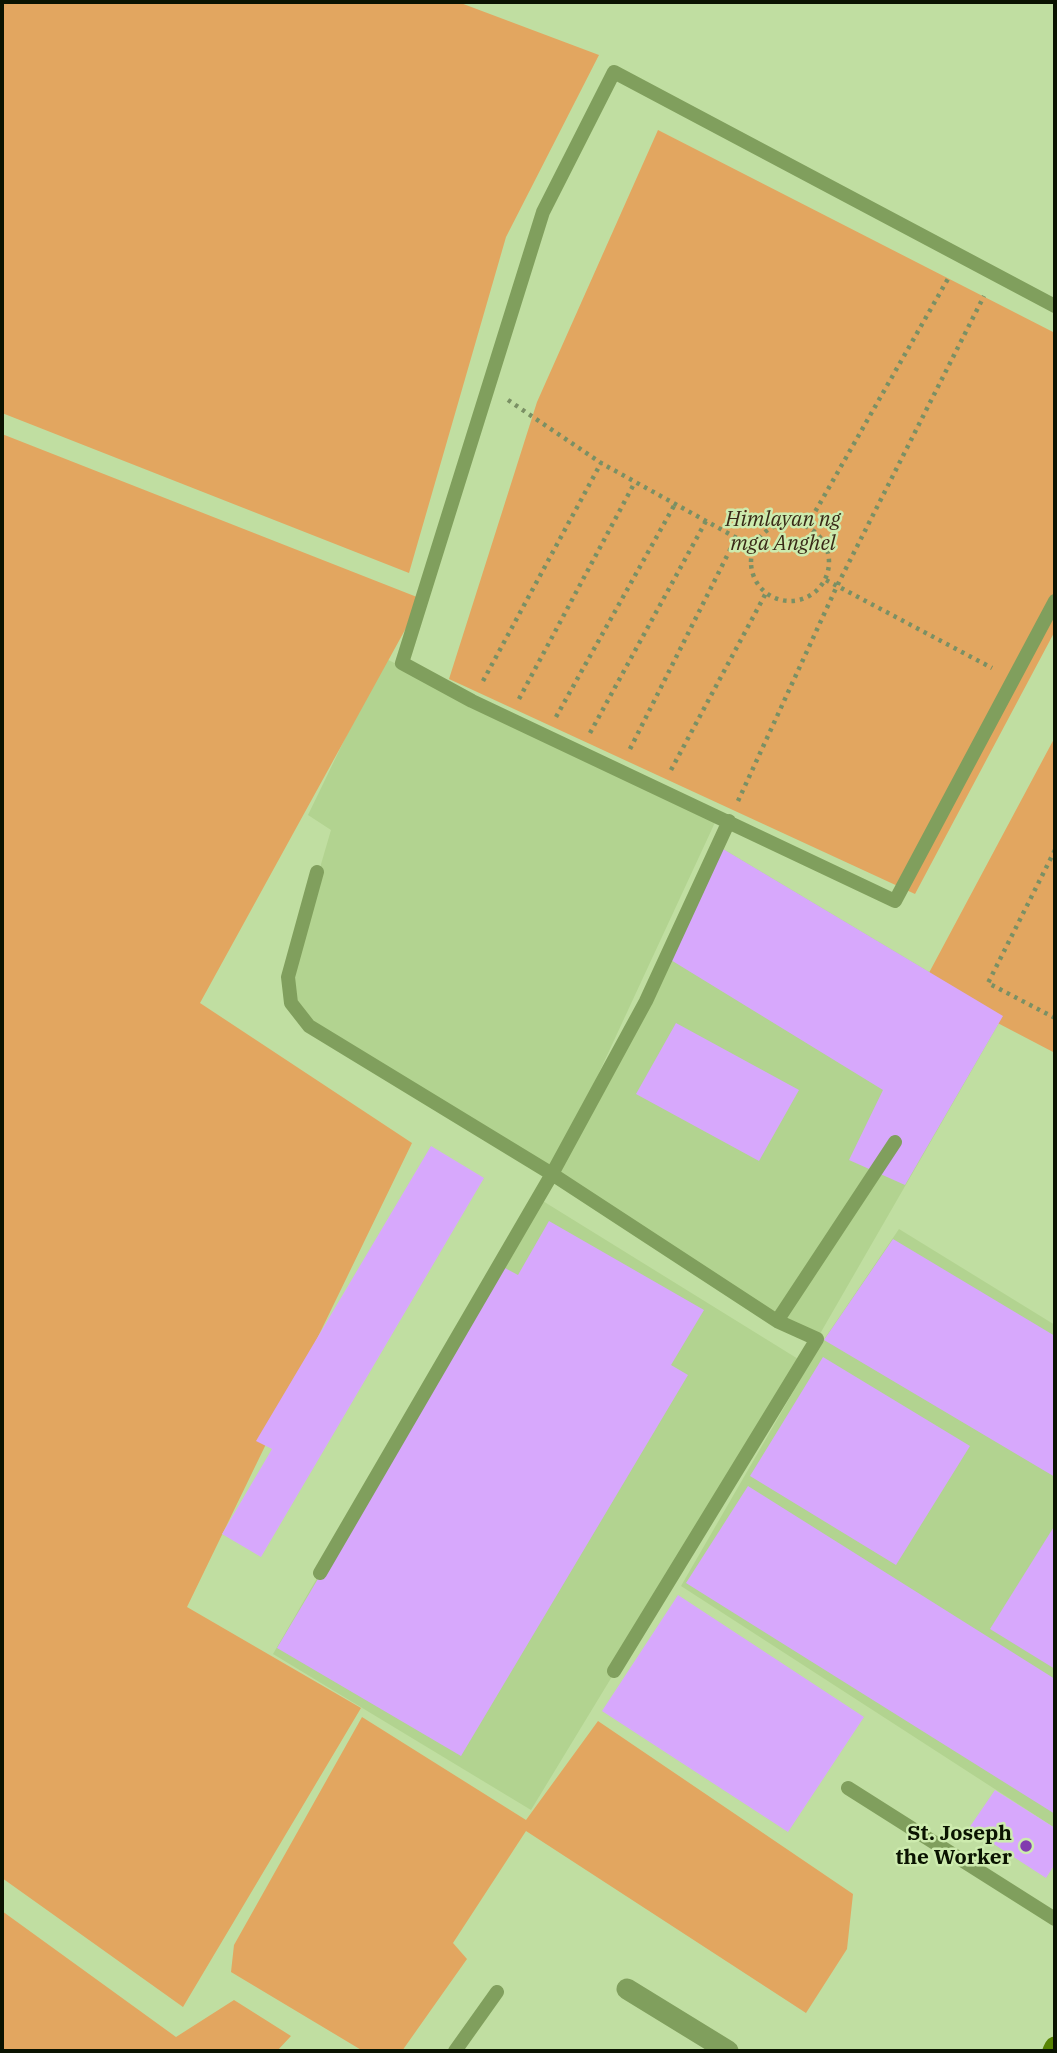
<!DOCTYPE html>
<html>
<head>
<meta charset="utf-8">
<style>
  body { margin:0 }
  #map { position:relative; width:1057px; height:2053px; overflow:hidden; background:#c0dea1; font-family:"IBM Plex Serif",serif }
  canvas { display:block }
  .frame { position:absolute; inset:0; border:4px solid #0a1301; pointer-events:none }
</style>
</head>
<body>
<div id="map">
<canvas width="1057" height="2053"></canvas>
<div class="frame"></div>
</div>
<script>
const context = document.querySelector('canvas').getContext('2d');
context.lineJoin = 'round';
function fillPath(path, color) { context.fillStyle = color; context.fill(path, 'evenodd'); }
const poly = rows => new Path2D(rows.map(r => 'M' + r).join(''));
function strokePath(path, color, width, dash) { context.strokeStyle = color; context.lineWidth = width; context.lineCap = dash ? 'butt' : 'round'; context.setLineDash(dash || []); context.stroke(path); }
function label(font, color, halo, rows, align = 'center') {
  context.font = font + ' "IBM Plex Serif",serif'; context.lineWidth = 5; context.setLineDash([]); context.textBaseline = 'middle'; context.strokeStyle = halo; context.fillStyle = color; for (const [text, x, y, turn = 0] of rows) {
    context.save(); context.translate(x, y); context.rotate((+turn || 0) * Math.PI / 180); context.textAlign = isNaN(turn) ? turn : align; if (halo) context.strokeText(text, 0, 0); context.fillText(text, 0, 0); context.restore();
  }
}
fillPath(poly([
  [384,658,718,816,559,1159,718,846,1003,1016,817,1339,309,1026,291,1003,288,977,331,830,308,815],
  [538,1198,803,1362,531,1810,273,1654],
  [899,1229,1055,1325,1055,1828,681,1586,819,1347]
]), '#b2d390');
fillPath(poly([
  [2,2,458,2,599,55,506,237,409,573,2,413],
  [658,130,1055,333,1055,631,915,894,449,679,537,402],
  [2,434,422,599,200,1003,412,1143,187,1607,361,1708,183,2007,2,1878],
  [1055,737,1055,1053,923,984],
  [362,1717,526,1820,598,1721,853,1894,847,1949,806,2013,526,1831,453,1943,467,1959,402,2051,363,2051,231,1972,234,1945],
  [2,1911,176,2037,234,2000,291,2036,277,2051,2,2051]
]), '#e2a660');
fillPath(poly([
  [718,846,1003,1016,905,1185,849,1160,883,1090,666,957],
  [676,1023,799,1090,759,1161,636,1094],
  [431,1146,484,1178,261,1557,222,1534,272,1449,256,1441],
  [549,1221,704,1310,671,1365,688,1375,461,1756,277,1648,503,1267,518,1275],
  [893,1239,1055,1336,1055,1477,824,1340],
  [823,1357,970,1446,896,1565,750,1476],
  [748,1486,1055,1679,1055,1814,686,1583],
  [1055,1525,1055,1669,990,1629],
  [678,1595,864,1717,788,1832,602,1711],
  [995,1790,1055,1828,1055,1864,1046,1878,969,1828]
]), '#d7a8fc');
strokePath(poly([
  [508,400,601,463,753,547],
  '751 562a39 39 0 1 1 78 0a39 39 0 1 1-78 0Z',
  [807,526,949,277],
  [826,580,992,668],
  [483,681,601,463],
  [519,699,635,482],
  [556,717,675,504],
  [590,733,706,521],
  [630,749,736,538],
  [671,770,766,593],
  [738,801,837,586,984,296],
  [1055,850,988,983,1055,1018]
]), '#7a9064', 4.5, [3.5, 5]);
strokePath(poly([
  [1055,306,614,72,543,212,402,663,472,701,895,901,1055,601],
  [317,872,288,977,291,1003,309,1026,552,1174,777,1321,817,1339,614,1671],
  [777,1321,895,1142],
  [320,1573,552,1174,646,1001,729,821],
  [848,1788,1055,1919],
  [455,2051,497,1992]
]), '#809f5d', 14);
strokePath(poly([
  [627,1989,728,2051]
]), '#809f5d', 21);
strokePath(poly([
  [1053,2051,1055,2047]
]), '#588403', 21);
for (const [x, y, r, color] of [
  [1026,1846,7,"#823caf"]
]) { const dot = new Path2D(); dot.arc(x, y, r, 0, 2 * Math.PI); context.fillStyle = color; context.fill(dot); strokePath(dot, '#cdebae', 2.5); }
label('italic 21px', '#392917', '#cdebae', [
  ["Himlayan ng",783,520],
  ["mga Anghel",783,544]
]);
label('bold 21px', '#0a1301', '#cdebae', [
  ["St. Joseph",1012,1834],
  ["the Worker",1012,1858]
], 'right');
</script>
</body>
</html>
